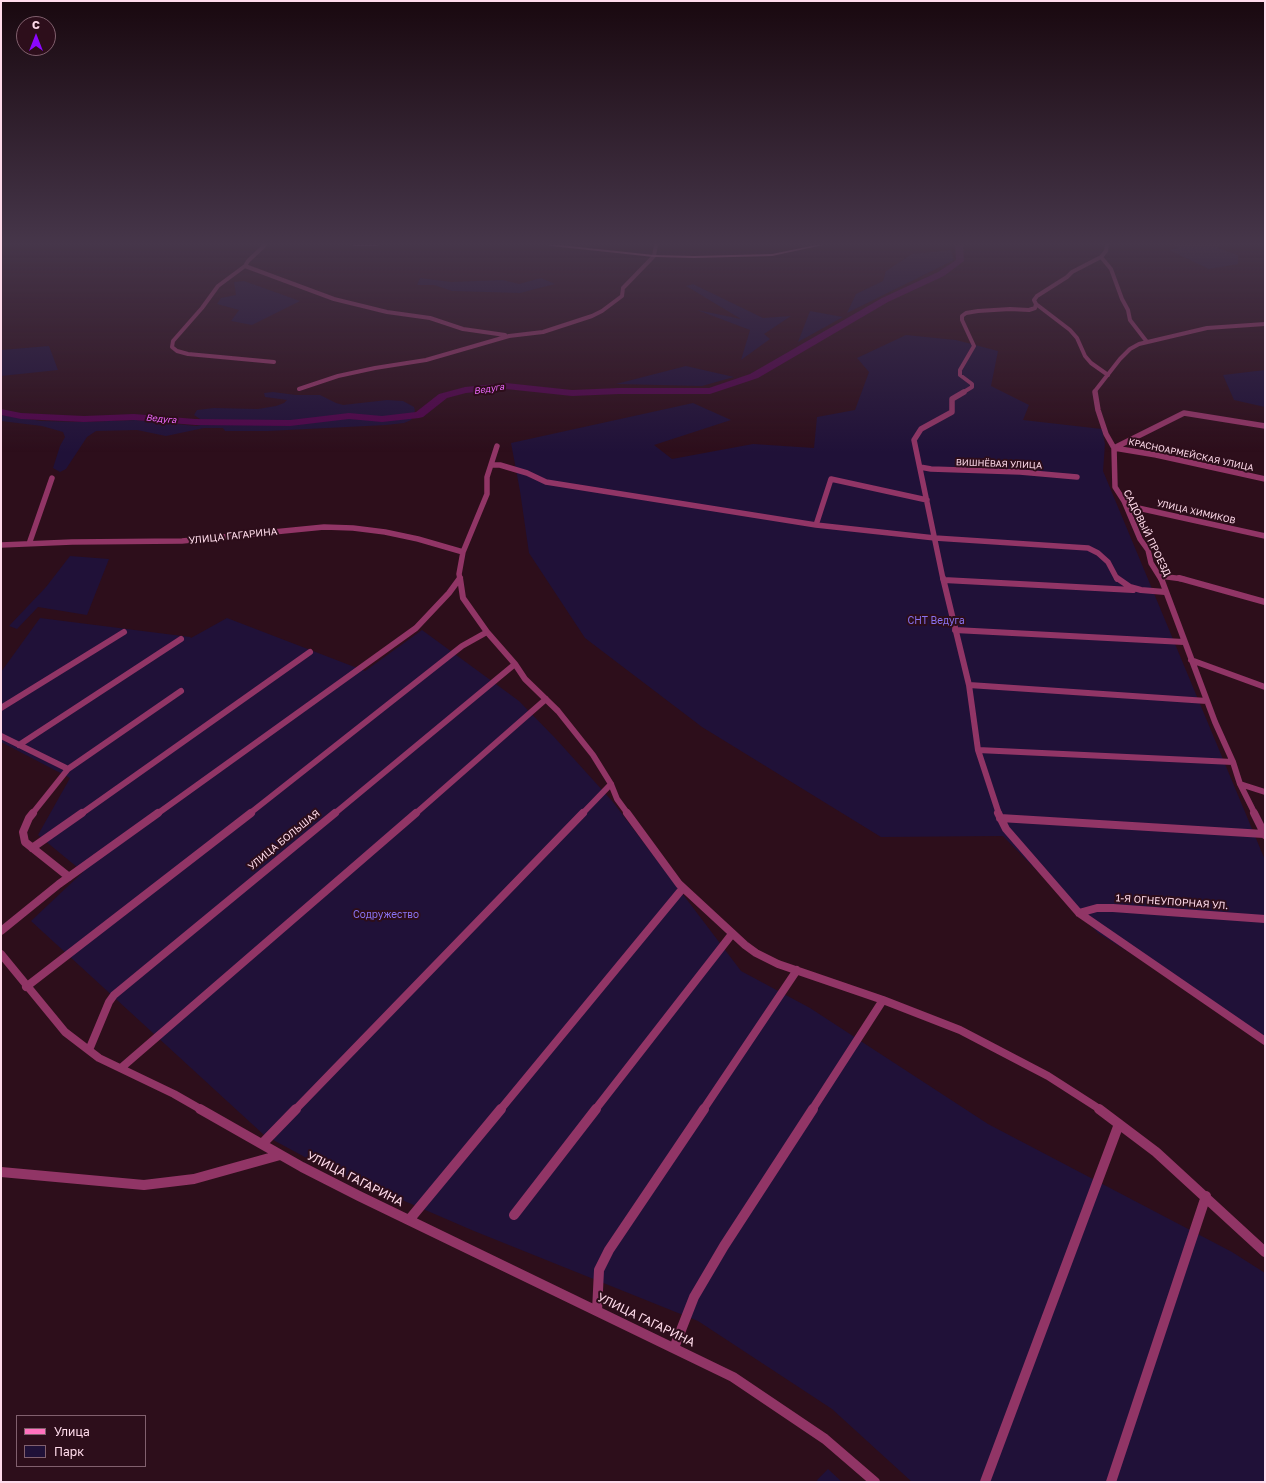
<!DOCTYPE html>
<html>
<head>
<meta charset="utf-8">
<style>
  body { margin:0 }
  #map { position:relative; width:1266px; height:1483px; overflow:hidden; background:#2d0e1b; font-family:"Golos Text",sans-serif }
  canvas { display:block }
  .frame { position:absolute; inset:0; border:2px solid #ffdbeb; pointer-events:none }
  .legend { position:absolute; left:16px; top:1415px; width:130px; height:52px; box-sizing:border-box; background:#2d0e1b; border:1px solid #81606e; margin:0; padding:5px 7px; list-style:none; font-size:12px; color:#ffdbeb }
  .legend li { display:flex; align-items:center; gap:8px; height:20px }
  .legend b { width:20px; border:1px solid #81606e }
  .north { position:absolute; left:16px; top:16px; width:40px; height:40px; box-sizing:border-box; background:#2d0e1b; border:1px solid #81606e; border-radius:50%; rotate:0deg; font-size:11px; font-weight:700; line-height:16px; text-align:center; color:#ffdbeb }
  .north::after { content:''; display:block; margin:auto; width:14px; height:18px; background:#8b07ff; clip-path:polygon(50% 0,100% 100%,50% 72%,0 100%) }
</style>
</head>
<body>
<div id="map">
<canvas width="1266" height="1483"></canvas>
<div class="frame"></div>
<ul class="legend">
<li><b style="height:5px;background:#ff72be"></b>Улица</li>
<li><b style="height:11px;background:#201138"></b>Парк</li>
</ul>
<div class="north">С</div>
</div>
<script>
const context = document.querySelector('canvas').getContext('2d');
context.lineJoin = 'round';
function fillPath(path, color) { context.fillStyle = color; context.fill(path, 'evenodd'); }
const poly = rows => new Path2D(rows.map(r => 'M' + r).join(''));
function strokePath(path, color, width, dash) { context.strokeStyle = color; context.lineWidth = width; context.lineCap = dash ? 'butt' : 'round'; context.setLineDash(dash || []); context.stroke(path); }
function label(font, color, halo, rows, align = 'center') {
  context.font = font + ' "Golos Text",sans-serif'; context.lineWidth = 4; context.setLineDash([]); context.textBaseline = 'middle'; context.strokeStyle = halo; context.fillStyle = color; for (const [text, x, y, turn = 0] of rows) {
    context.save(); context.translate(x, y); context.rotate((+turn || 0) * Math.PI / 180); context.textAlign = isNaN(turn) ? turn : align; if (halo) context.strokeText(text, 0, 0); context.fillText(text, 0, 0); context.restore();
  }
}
fillPath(poly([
  [1173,245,1219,245,1218,248,1238,255,1238,264,1209,269,1169,250,1178,248],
  [951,250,954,260,847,313,856,294,883,281,886,271,912,254],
  [420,278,451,282,503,280,519,284,541,278,555,284,520,293,452,291,434,285,417,285],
  [244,281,300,301,252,325,231,321,239,310,217,304,221,298,236,295,234,282],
  [693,284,763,318,791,316,764,334,770,339,741,360,750,330,697,310,741,319,686,286],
  [810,311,843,317,798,342],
  [906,335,956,340,998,351,991,386,1029,405,1023,420,1102,429,1105,444,1103,471,1265,860,1265,1036,1098,933,1003,836,881,837,702,727,585,638,529,553,520,491,511,443,693,403,731,420,654,445,672,459,753,444,814,448,817,417,855,410,869,372,857,358],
  [49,346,58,370,1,376,1,350],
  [686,366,734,377,702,386,616,384],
  [1265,370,1265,407,1234,400,1223,375],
  [273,392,296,395,320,395,336,403,343,405,387,400,403,401,414,407,415,411,411,420,404,423,386,425,268,431,225,431,223,428,204,428,166,436,137,430,96,431,87,437,66,469,60,472,53,468,60,446,65,437,63,432,42,426,1,421,1,415,41,421,83,422,136,420,196,426,205,424,203,421,194,415,197,410,214,408,258,409,276,406,284,403,287,400,265,397,264,393],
  [70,556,109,559,87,615,38,607,17,629,9,626,46,587],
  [40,618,190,637,191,638,227,618,365,671,422,630,519,701,556,739,613,802,741,971,810,1008,988,1124,1232,1252,1265,1273,1265,1482,912,1482,832,1409,698,1321,474,1231,314,1162,264,1135,31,921,83,872,38,835,70,778,1,742,1,672],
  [828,1469,842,1482,818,1482,817,1480]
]), '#201138');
fillPath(poly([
  [955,245,963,245,964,261,944,276,888,302,758,378,710,394,619,394,572,396,506,389,466,393,447,398,423,417,419,418,382,422,349,419,290,426,195,425,134,420,84,422,21,419,1,415,1,409,21,413,84,416,134,414,195,419,290,420,349,413,382,416,416,412,439,394,465,387,506,383,572,390,619,388,709,388,750,374,882,298,938,272,956,260,955,245]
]), '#50054b');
strokePath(poly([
  [265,245,248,261,245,266,334,299,387,312,430,318,463,329,505,335],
  [1101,257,1111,269,1122,299,1128,310,1130,320,1147,342],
  [245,266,218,286,202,308,173,341,172,347,177,351,188,354,274,362],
  [1036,304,1070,330,1077,338,1085,356,1091,363,1108,375],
  [1036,304,1034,300,1037,296,1067,277,1072,272,1101,257,1106,251,1107,245],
  [299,389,338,376,375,368,426,360,509,336,543,332,592,316,602,311,622,296,623,288,654,256,656,245],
  [962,393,972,387,972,384,960,375,960,370,974,346,962,320,962,316,966,313,978,311,1010,309,1029,310,1035,308,1036,304],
  [1095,393,1095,391,1120,359,1130,349,1139,344,1207,328,1265,324]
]), '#913566', 4);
strokePath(poly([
  [1095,392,1098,410,1106,434,1114,448,1115,487,1124,501,1140,539,1148,550,1151,563,1161,579],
  [1114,448,1184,413,1265,426],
  [1114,448,1156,455,1265,479],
  [492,465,500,465,527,473,546,482,816,525,831,479,927,500],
  [920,467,931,469,1020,472,1077,477],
  [1124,501,1138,508,1265,536],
  [816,525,935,538,1088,548,1098,553,1108,562,1117,579],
  [29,544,52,478],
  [1,545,72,542,182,541,324,527,353,528,385,532,418,539,463,552],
  [1160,576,1183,579],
  [460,579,459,574,463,552,487,494,487,477,497,446],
  [943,579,914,440,921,429,952,412,952,399,964,392]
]), '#913566', 5.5);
strokePath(poly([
  [460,578,463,598,487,632,515,664,525,679,558,711,593,755,611,784,617,799,628,814],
  [943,578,969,685,978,750,999,814],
  [1117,578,1130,587,1141,590,1165,592],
  [1161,578,1215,722,1233,762,1240,784,1255,814],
  [1179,578,1265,602],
  [944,580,1133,590],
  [955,630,1184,642],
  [1191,660,1265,687],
  [969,685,1207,701],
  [1,708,124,632],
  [1,736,68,769,32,814],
  [19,745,181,639],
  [978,750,1233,762],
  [68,769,181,691],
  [1240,784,1265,792],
  [81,814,310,652],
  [157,814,416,628,449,593,460,578],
  [249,814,462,646,487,632],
  [334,814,515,664],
  [415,814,546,699],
  [582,814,611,784]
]), '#913566', 6);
strokePath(poly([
  [33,813,29,818,23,832,25,842,69,877],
  [627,813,679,884,745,945,756,953,778,964,883,1000,960,1030,1048,1076,1101,1110],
  [998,813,1006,829,1079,913,1265,1041],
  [1254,813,1265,835],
  [1000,818,1264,834],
  [32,848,82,813],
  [1079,913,1097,908,1113,908,1265,919],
  [1,931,59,884,158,813],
  [1,954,65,1032,99,1058,174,1094,202,1110],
  [26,987,251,813],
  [89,1050,109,1002,114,995,335,813],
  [121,1068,416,813],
  [295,1110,583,813],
  [500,1110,683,888],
  [595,1110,732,934],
  [703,1110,797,970],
  [812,1110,883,1000]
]), '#913566', 8);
strokePath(poly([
  [200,1109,302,1167,359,1196,733,1377,825,1439,875,1482],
  [1099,1109,1156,1152,1265,1252],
  [262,1144,296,1109],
  [1,1172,144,1185,194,1179,280,1155],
  [514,1215,596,1109],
  [409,1220,501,1109],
  [597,1311,599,1270,609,1250,704,1109],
  [674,1348,694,1297,724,1246,813,1109],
  [985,1482,1119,1124],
  [1111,1482,1206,1196]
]), '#913566', 10);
fillPath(poly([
  [353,245,378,245,376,246,355,246,353,245],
  [549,245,560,245,654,255,694,256,772,254,816,245,823,245,772,256,694,258,654,257,551,246,549,245]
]), '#ff72be');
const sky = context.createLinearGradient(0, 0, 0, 452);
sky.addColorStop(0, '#19080f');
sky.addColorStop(0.54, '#46364a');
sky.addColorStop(1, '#46364a00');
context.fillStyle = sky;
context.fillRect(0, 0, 1266, 452);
label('italic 9px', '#ef69ff', '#2d0e1b', [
  ["Ведуга",489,389,-9],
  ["Ведуга",161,419,5]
]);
label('9px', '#ffdbeb', '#2d0e1b', [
  ["КРАСНОАРМЕЙСКАЯ УЛИЦА",1191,455,12],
  ["ВИШНЁВАЯ УЛИЦА",999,464,2],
  ["УЛИЦА ХИМИКОВ",1196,512,13]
]);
label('10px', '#ffdbeb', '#2d0e1b', [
  ["САДОВЫЙ ПРОЕЗД",1147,533,64],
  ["УЛИЦА ГАГАРИНА",233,536,-6],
  ["УЛИЦА БОЛЬШАЯ",284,840,-39],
  ["1-Я ОГНЕУПОРНАЯ УЛ.",1172,902,4]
]);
label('10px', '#8972f0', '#2d0e1b', [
  ["СНТ Ведуга",936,621],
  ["Содружество",386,915]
]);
label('12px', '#ffdbeb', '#2d0e1b', [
  ["УЛИЦА ГАГАРИНА",355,1179,27],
  ["УЛИЦА ГАГАРИНА",646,1320,26]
]);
</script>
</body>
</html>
